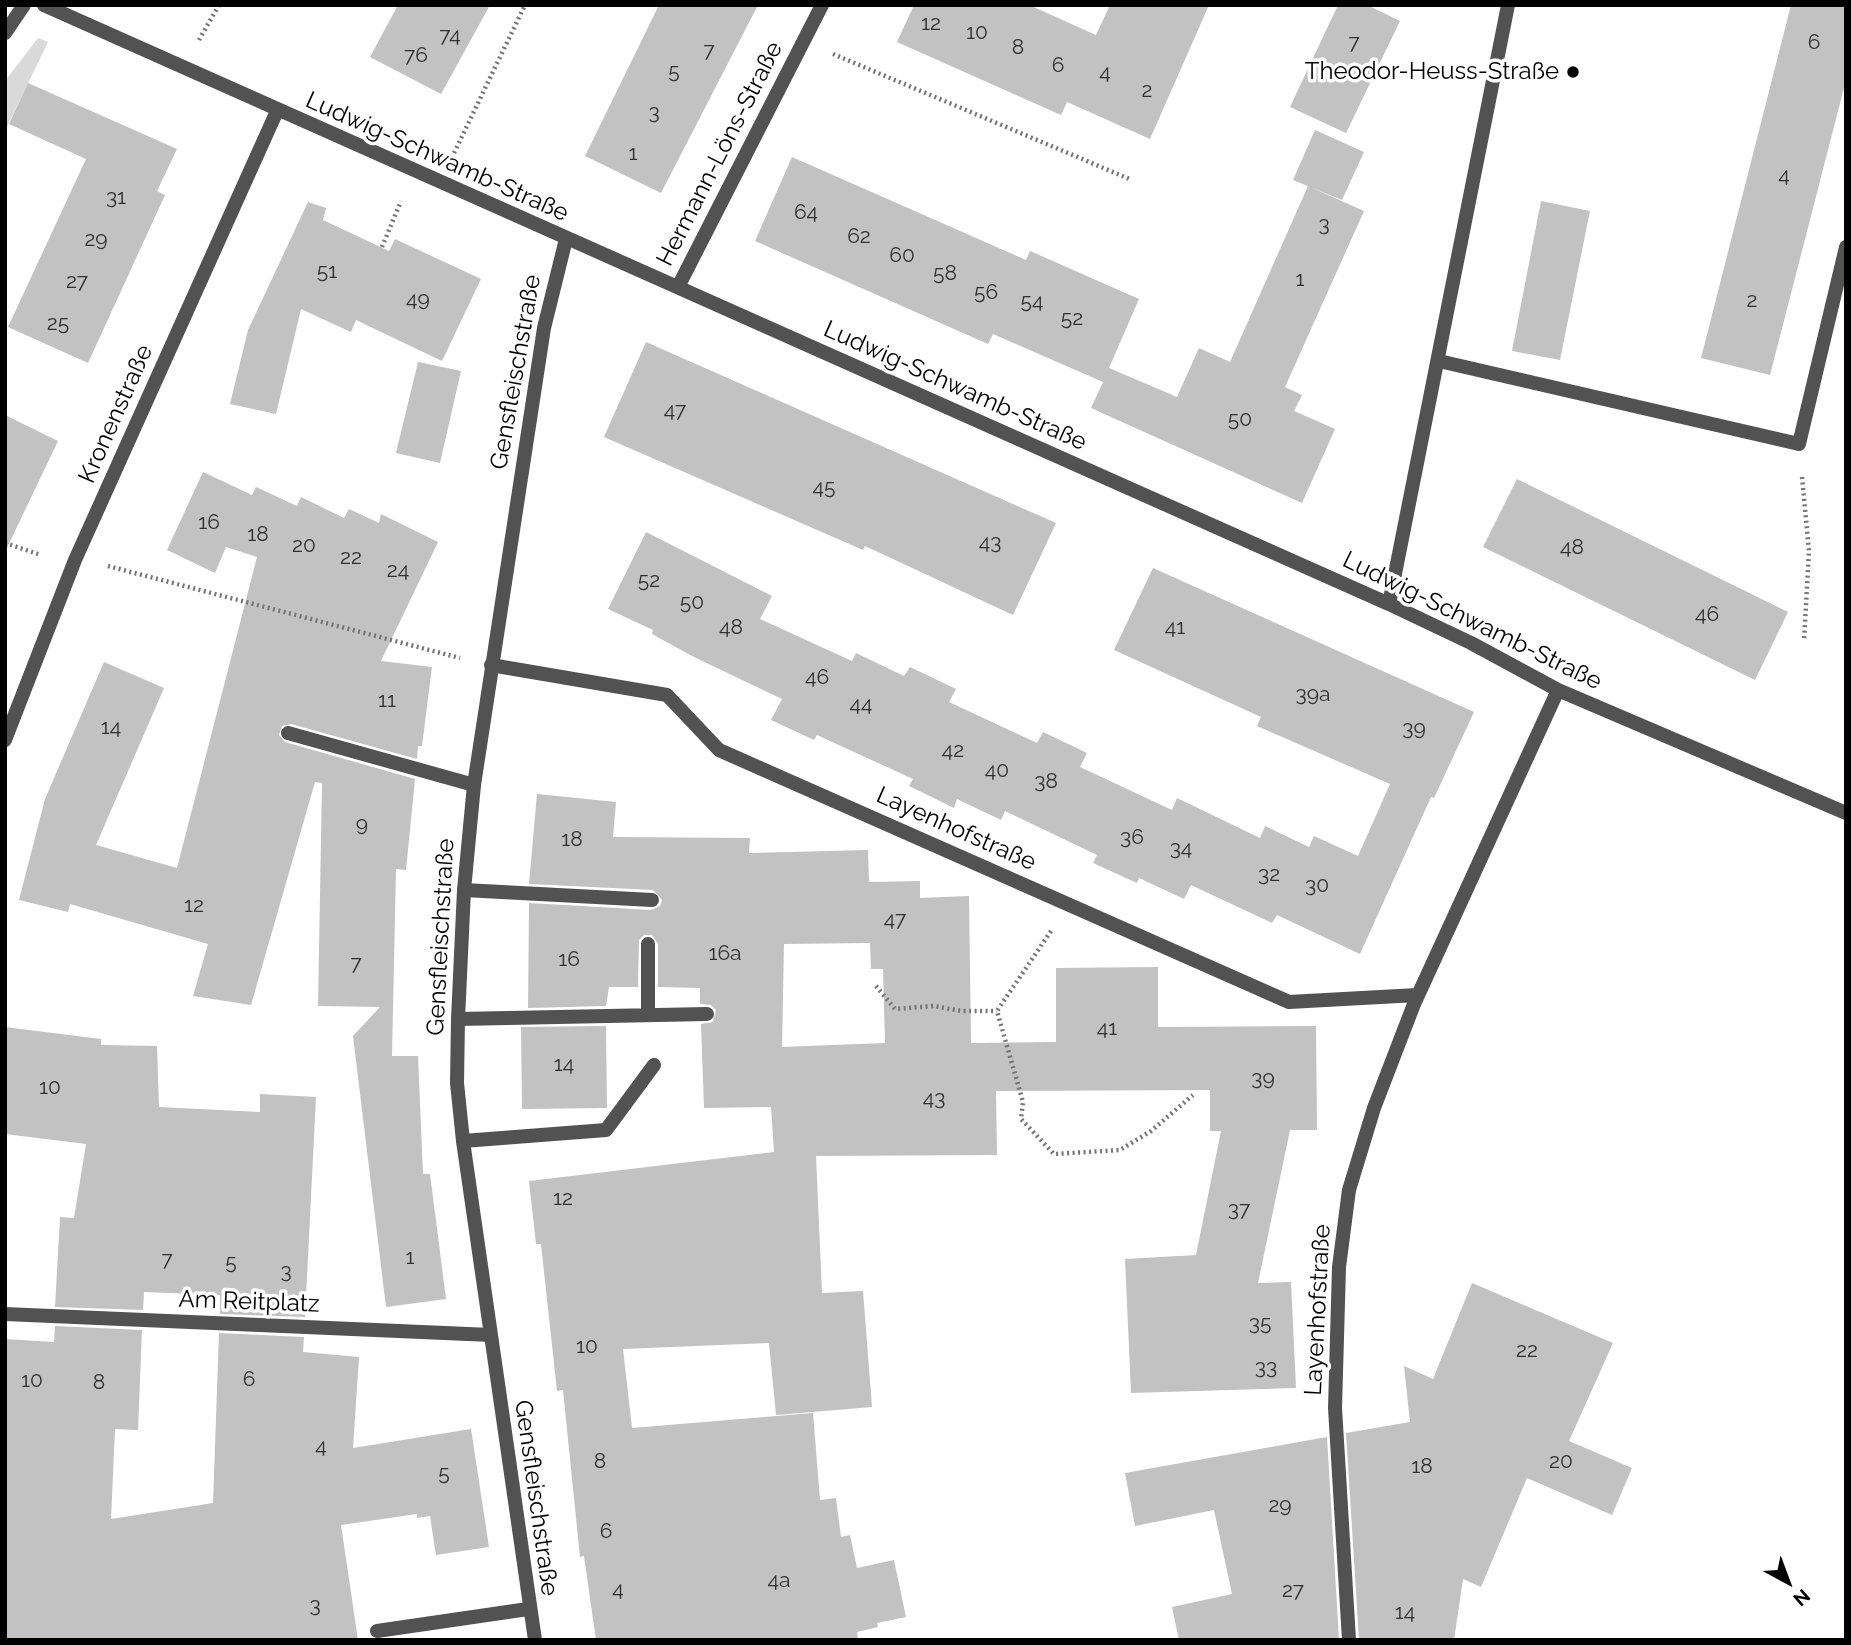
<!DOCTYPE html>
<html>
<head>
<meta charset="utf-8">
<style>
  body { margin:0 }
  #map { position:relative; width:1851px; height:1645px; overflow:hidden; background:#fff; font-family:Raleway,sans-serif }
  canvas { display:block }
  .frame { position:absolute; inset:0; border:7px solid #000; pointer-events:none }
  .north { position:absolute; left:1753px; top:1547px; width:70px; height:70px; -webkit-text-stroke:5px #fff; paint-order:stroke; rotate:139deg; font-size:19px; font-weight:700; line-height:28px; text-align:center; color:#000 }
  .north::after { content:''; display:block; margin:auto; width:24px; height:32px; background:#000; clip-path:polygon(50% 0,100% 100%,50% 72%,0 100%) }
</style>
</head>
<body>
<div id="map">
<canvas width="1851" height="1645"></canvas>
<div class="frame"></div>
<div class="north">N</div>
</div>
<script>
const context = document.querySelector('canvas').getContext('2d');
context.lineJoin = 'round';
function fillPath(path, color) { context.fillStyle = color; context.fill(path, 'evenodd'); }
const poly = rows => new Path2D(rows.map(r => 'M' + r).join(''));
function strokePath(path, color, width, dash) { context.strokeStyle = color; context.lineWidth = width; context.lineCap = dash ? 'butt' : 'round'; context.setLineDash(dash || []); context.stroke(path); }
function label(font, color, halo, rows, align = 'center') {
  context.font = font + ' Raleway,sans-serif'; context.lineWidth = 7; context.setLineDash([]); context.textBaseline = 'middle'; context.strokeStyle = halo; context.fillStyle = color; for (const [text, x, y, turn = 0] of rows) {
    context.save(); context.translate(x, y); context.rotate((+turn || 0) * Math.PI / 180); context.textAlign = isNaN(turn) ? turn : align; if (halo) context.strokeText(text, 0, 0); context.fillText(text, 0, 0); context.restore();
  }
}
fillPath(poly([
  [38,38,48,42,5,131,5,81]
]), '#d9d9d9');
fillPath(poly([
  [398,5,490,5,441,94,370,57],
  [659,5,758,5,661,193,585,156],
  [914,5,1029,5,1096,35,1110,5,1209,5,1150,139,1067,102,1061,115,897,42],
  [1338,5,1367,5,1400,21,1346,133,1290,107],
  [1791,5,1846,5,1846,80,1770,375,1701,358],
  [28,83,177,149,157,191,165,195,88,363,8,327,86,159,9,124],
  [1315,130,1364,152,1342,200,1293,180],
  [792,157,1026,260,1030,251,1139,299,1109,368,1177,397,1199,348,1230,362,1308,186,1364,211,1285,387,1302,395,1294,411,1335,429,1302,503,1091,408,1103,382,993,334,988,344,755,241],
  [1541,201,1590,211,1560,360,1512,351],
  [308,202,326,208,323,220,389,251,395,239,481,279,442,361,356,320,351,332,301,309,276,414,230,404,248,330],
  [646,342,1056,523,1013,615,865,546,863,550,604,437],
  [418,362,461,371,440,463,396,453],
  [5,415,58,441,5,552],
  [203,472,252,495,256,487,297,506,301,497,344,518,349,509,379,523,381,514,438,542,381,661,432,667,422,746,418,746,417,759,291,724,282,726,279,735,285,742,415,779,406,870,396,869,392,1056,418,1056,423,1174,430,1174,446,1299,386,1307,353,1036,380,1007,318,1006,322,783,315,782,251,1005,193,996,208,944,70,904,68,912,19,900,45,799,104,662,164,688,96,845,177,868,257,557,226,547,215,573,167,550],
  [1517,479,1788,612,1755,680,1483,547],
  [646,532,772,596,760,619,852,661,856,653,904,676,910,667,956,689,949,702,1037,743,1043,732,1087,753,1080,767,1172,810,1177,798,1260,838,1265,826,1309,847,1314,836,1358,856,1390,784,1257,726,1261,717,1114,650,1153,568,1474,712,1434,798,1431,797,1360,954,1277,915,1272,923,1191,885,1184,899,1139,878,1137,883,1093,863,1097,855,1005,811,1001,820,957,799,954,808,909,786,913,779,817,735,814,740,771,720,782,699,692,656,652,634,653,630,608,609],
  [537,794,616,802,613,837,750,838,749,853,868,850,869,882,920,881,920,898,969,896,971,1043,1056,1042,1056,968,1158,967,1158,1027,1316,1026,1317,1130,1290,1130,1258,1283,1291,1282,1296,1388,1131,1393,1125,1259,1196,1255,1221,1131,1210,1131,1210,1090,996,1091,997,1155,816,1156,822,1293,863,1291,872,1407,776,1415,769,1343,623,1349,632,1428,813,1413,820,1500,836,1498,841,1537,850,1535,857,1568,894,1560,906,1617,877,1623,878,1627,857,1632,858,1640,596,1640,584,1556,580,1557,563,1390,557,1391,541,1244,536,1244,529,1181,774,1152,771,1107,704,1108,701,1024,713,1022,716,1010,711,1005,700,1004,700,988,658,987,658,944,652,935,644,935,639,940,638,987,609,987,606,1006,528,1008,529,903,651,910,660,906,662,900,653,890,529,884],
  [870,943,871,969,883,969,885,1043,782,1047,784,944],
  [606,1026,607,1108,522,1109,521,1027],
  [5,1027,101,1039,101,1045,157,1046,159,1107,260,1112,260,1094,316,1097,305,1317,220,1314,220,1295,144,1292,143,1310,55,1307,60,1217,74,1218,86,1144,5,1134],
  [1472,1283,1613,1343,1569,1441,1632,1468,1612,1515,1527,1478,1481,1587,1463,1579,1454,1640,1359,1640,1346,1433,1410,1422,1404,1366,1433,1379],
  [55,1326,142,1330,138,1430,115,1429,111,1519,213,1503,219,1333,304,1337,303,1352,359,1357,353,1448,471,1429,489,1547,436,1555,430,1516,417,1518,417,1514,341,1525,358,1640,5,1640,5,1339,54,1342],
  [1327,1437,1339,1640,1179,1640,1172,1607,1232,1594,1214,1510,1135,1526,1125,1473]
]), '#c2c2c2');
strokePath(poly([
  [199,40,219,5],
  [833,54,1132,180],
  [454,153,525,5],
  [382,247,401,201],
  [1802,477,1809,551,1804,641],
  [5,543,41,555],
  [108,566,460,658],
  [1051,931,997,1011,1023,1102,1021,1119,1054,1154,1120,1150,1151,1131,1193,1095],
  [876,986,895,1009,934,1006,962,1011,997,1011]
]), '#747474', 4.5, [2, 3.5]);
strokePath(poly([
  [5,33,24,5],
  [1439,361,1799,444,1846,247],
  [288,733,474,785],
  [464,890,652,900],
  [648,1015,648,944],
  [458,1019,707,1014],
  [463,1141,606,1130,654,1065],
  [377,1631,528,1609]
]), '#525252', 14);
strokePath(poly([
  [44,5,1389,604,1471,643,1558,690,1846,813],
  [678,287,822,5],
  [1389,604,1508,5],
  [491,665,667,695,719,750,1289,1002,1417,995],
  [5,740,75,560,277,111],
  [5,1314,491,1335],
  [535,1640,463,1141,457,1083,458,1019,464,890,474,785,544,328,566,239],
  [1349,1640,1335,1408,1339,1267,1349,1190,1374,1108,1414,1004,1558,690]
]), '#525252', 14);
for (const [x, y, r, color] of [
  [1573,72,7,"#000"]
]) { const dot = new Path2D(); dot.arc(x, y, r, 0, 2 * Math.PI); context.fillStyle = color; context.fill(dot); strokePath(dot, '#fff', 2.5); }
label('21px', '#303030', null, [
  ["12",931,24],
  ["10",977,33],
  ["74",450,36],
  ["7",1354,43],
  ["6",1814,43],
  ["8",1018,48],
  ["7",709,51],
  ["76",416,56],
  ["6",1058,66],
  ["5",674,72],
  ["4",1105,73],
  ["2",1147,91],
  ["3",654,113],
  ["1",633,154],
  ["4",1784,176],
  ["31",116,198],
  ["64",806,213],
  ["3",1324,225],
  ["62",859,237],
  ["29",96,240],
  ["60",902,256],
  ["51",327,272],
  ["58",945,274],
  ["1",1300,280],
  ["27",77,282],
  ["56",986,293],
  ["49",418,300],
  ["2",1752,301],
  ["54",1032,302],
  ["52",1072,319],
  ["25",58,324],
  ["47",675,411],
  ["50",1240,420],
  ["45",824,488],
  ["16",209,523],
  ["18",258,535],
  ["43",990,543],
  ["20",304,546],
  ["48",1572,548],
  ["22",351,558],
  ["24",398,571],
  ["52",649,581],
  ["50",692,603],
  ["46",1707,615],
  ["48",731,628],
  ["41",1175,628],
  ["46",817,678],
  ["39a",1313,695],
  ["11",387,701],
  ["44",861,705],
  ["14",111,728],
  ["39",1414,729],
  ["42",953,751],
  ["40",997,771],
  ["38",1046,782],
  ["9",362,825],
  ["36",1132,838],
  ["18",572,840],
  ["34",1181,849],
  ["32",1269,875],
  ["30",1317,886],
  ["12",194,906],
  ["47",895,920],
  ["16a",725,954],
  ["16",569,960],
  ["7",356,964],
  ["41",1107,1029],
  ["14",564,1065],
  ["39",1263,1079],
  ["10",50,1088],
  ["43",934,1099],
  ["12",563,1199],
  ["37",1239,1210],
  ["1",410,1258],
  ["7",167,1260],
  ["5",231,1263],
  ["3",286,1272],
  ["35",1260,1324],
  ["10",587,1347],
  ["22",1527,1351],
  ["33",1266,1368],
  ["6",249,1380],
  ["10",32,1381],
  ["8",99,1383],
  ["4",321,1447],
  ["8",600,1462],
  ["20",1561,1462],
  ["18",1422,1467],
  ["5",444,1474],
  ["29",1280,1506],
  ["6",606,1532],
  ["4a",779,1581],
  ["4",618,1590],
  ["27",1293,1591],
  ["3",315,1606],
  ["14",1405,1613]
]);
label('24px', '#000', '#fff', [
  ["Theodor-Heuss-Straße",1559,72]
], 'right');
label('24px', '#000', '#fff', [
  ["Hermann-Löns-Straße",720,154,-63],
  ["Ludwig-Schwamb-Straße",437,157,24],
  ["Gensfleischstraße",516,372,-80],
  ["Ludwig-Schwamb-Straße",955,386,24],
  ["Kronenstraße",116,414,-66],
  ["Ludwig-Schwamb-Straße",1472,621,26],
  ["Layenhofstraße",956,829,24],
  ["Gensfleischstraße",441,937,-87],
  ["Am Reitplatz",249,1302,2],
  ["Layenhofstraße",1318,1310,-87],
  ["Gensfleischstraße",536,1498,82]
]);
</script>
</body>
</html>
